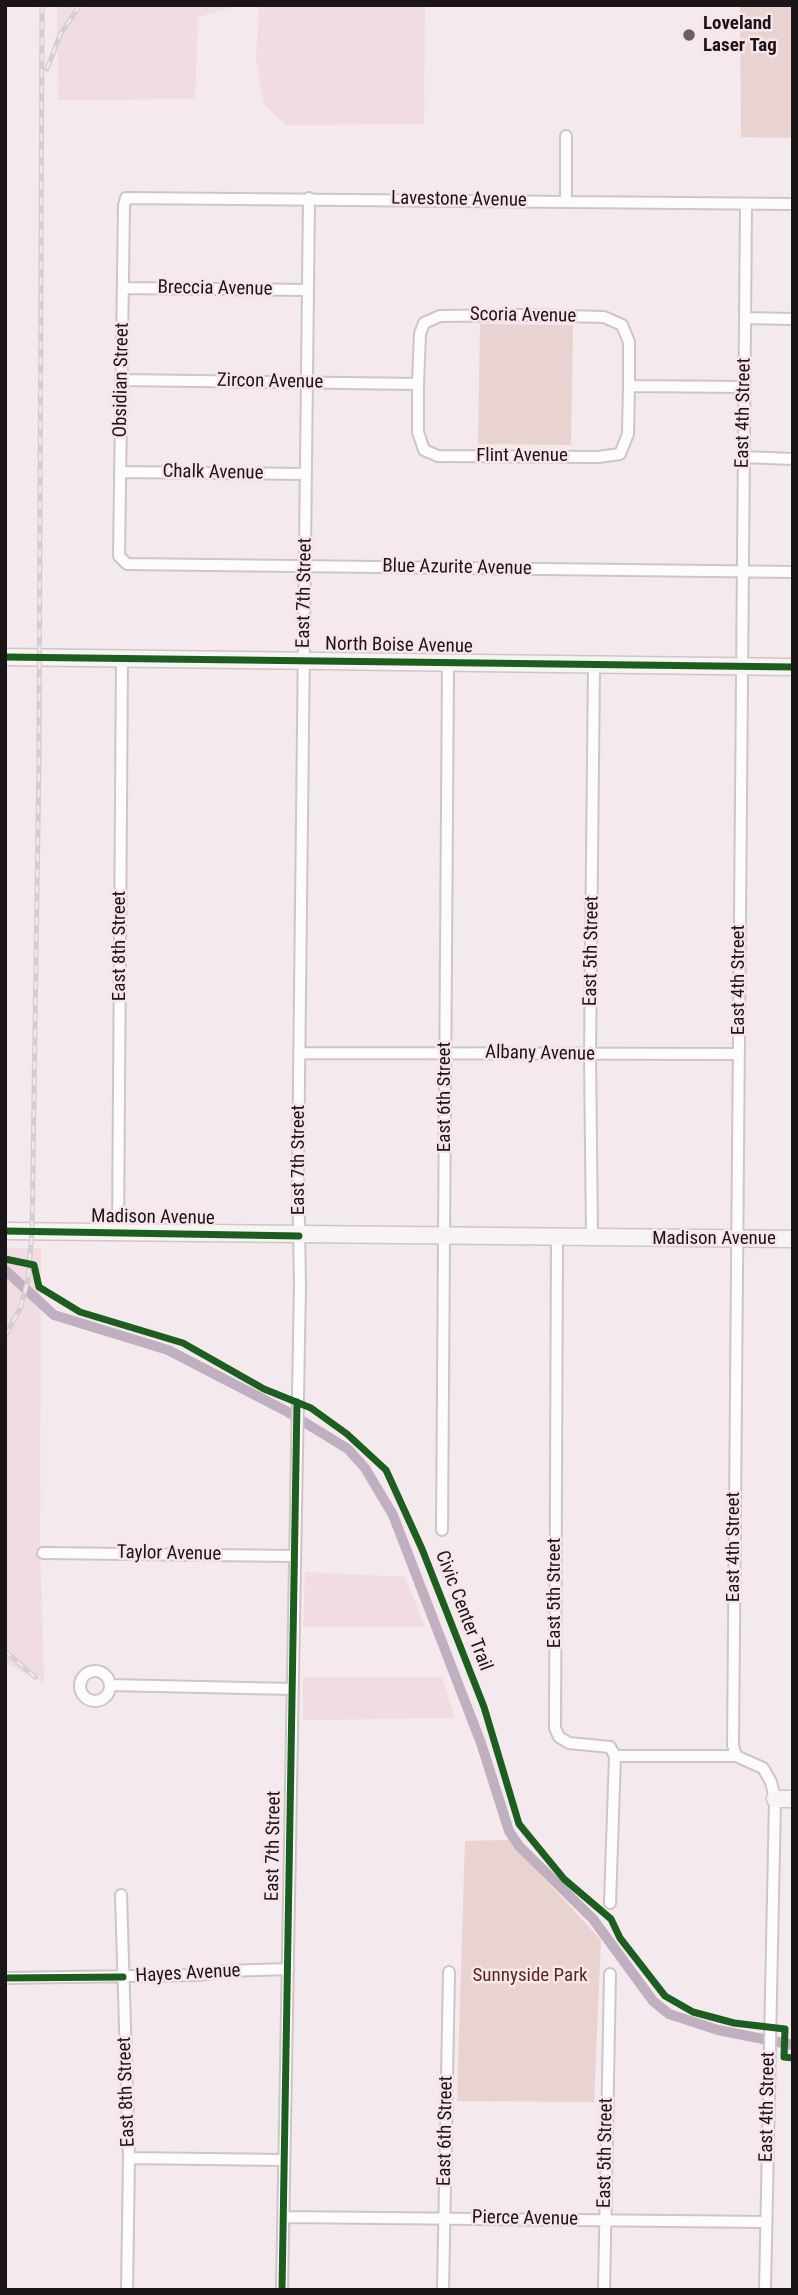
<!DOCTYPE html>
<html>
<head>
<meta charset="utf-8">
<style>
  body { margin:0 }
  #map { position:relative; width:798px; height:2295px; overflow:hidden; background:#f4e9ec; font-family:"Roboto Condensed",sans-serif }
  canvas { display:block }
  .frame { position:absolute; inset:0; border:7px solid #1b1517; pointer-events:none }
</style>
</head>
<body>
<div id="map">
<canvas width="798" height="2295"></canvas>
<div class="frame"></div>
</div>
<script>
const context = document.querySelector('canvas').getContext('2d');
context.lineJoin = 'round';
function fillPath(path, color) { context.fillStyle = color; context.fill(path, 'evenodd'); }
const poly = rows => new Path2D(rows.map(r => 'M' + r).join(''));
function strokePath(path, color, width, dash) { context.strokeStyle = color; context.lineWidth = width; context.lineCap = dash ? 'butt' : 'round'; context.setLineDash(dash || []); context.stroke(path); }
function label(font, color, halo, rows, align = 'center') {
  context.font = font + ' "Roboto Condensed",sans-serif'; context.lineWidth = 5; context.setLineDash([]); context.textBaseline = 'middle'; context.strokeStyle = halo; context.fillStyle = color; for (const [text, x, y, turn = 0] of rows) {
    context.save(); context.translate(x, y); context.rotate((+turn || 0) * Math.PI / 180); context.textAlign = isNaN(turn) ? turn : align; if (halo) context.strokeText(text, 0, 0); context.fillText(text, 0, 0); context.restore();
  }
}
fillPath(poly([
  [57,5,240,5,198,17,195,99,58,100],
  [259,5,425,5,424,124,286,125,264,104,256,60],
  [5,1248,41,1248,40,1548,44,1683,5,1663],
  [305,1572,405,1577,425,1627,303,1627],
  [303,1677,442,1677,455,1718,303,1720]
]), '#f0dce1');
fillPath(poly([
  [740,5,793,5,793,138,741,137],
  [480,324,573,325,571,445,478,444],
  [509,1840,601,1940,594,2102,457,2101,465,1841]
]), '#e8d3d0');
strokePath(poly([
  [5,1270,54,1315,168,1350,286,1411,348,1449,365,1468,393,1515,481,1743,509,1831,519,1846,593,1919,653,2001,669,2014,718,2030,793,2045]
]), '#c0aec1', 10);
const street = poly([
  [566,201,566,136],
  [793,204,126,198,124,205,119,556,127,564,793,572],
  [123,288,308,290],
  [525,315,604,317,622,325,629,342,629,386,628,434,620,454,598,457,438,456,424,450,418,432,418,384,420,334,424,323,440,316,525,315],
  [745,318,793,319],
  [121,380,418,384],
  [629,386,744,387],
  [743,457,793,459],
  [120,472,306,474],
  [299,1053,738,1054],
  [118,1233,122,659],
  [557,1238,555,1728,559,1737,569,1743,610,1747,615,1756,610,1903],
  [592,1238,590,1055,594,665],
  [442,1530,448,663],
  [43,1553,294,1556],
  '80 1686a15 15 0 1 1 30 0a15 15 0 1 1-30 0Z',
  [110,1685,292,1689],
  [615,1756,736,1756,763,1768,771,1782,775,1799,765,2290],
  [736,1756,733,1745,746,204],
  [121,1895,129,2158,127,2290],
  [5,1978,199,1975,226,1971,288,1969],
  [129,2158,284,2160],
  [284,2217,766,2222],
  [282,2290,300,1285,298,1170,309,198],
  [443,2290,449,1972],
  [604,2290,610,1974]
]);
const secondary = poly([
  [5,657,793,667],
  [5,1231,793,1239],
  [775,1799,793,1799]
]);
strokePath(street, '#cec5c8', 14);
strokePath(secondary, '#cec5c8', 19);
strokePath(street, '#fdfcfc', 10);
strokePath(secondary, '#f9f4f4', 16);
const rail = poly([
  [47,69,60,35,80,5],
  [5,1336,20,1309,28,1280,32,1232,39,757,42,5],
  [5,1651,35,1677]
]);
strokePath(rail, '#d2cfd0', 5);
strokePath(rail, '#f8e5ea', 2.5, [8]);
strokePath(poly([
  [5,657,793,667],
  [5,1231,299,1236],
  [5,1259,34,1265,39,1287,80,1312,183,1343,264,1389,311,1408,347,1434,386,1470,422,1549,484,1707,519,1824,564,1879,611,1919,620,1938,665,1996,693,2012,734,2023,785,2029,784,2057,793,2058],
  [5,1978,123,1977],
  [282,2290,297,1402]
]), '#1b5e20', 7);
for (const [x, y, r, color] of [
  [689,35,7,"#675f62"]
]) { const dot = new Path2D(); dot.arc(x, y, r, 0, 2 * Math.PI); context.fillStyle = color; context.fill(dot); strokePath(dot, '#f8e5ea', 2.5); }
label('bold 19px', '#1b1517', '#f8e5ea', [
  ["Loveland",703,24],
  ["Laser Tag",703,46]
], 'left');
label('19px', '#1b1517', '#f8e5ea', [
  ["Lavestone Avenue",459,200,1],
  ["Breccia Avenue",215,289,1],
  ["Scoria Avenue",523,316,1],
  ["Obsidian Street",122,380,-89],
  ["Zircon Avenue",270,382,1],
  ["East 4th Street",744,413,-89],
  ["Flint Avenue",522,456],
  ["Chalk Avenue",213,473,1],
  ["Blue Azurite Avenue",457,568,1],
  ["East 7th Street",305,593,-89],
  ["North Boise Avenue",399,646,1],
  ["East 8th Street",120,946,-90],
  ["East 5th Street",592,951,-89],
  ["East 4th Street",739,980,-90],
  ["Albany Avenue",540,1054,1],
  ["East 6th Street",445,1097,-90],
  ["East 7th Street",299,1160,-90],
  ["Madison Avenue",153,1218,1],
  ["Madison Avenue",714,1239],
  ["East 4th Street",734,1547,-90],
  ["Taylor Avenue",169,1554,1],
  ["East 5th Street",555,1593,-90],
  ["Civic Center Trail",463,1611,69],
  ["East 7th Street",274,1846,-89],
  ["Hayes Avenue",188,1974,-3],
  ["East 8th Street",127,2092,-92],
  ["East 4th Street",768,2107,-89],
  ["East 6th Street",446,2131,-89],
  ["East 5th Street",606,2153,-89],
  ["Pierce Avenue",525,2219,1]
]);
label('19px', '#58291b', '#f8e5ea', [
  ["Sunnyside Park",530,1976]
]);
</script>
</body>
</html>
